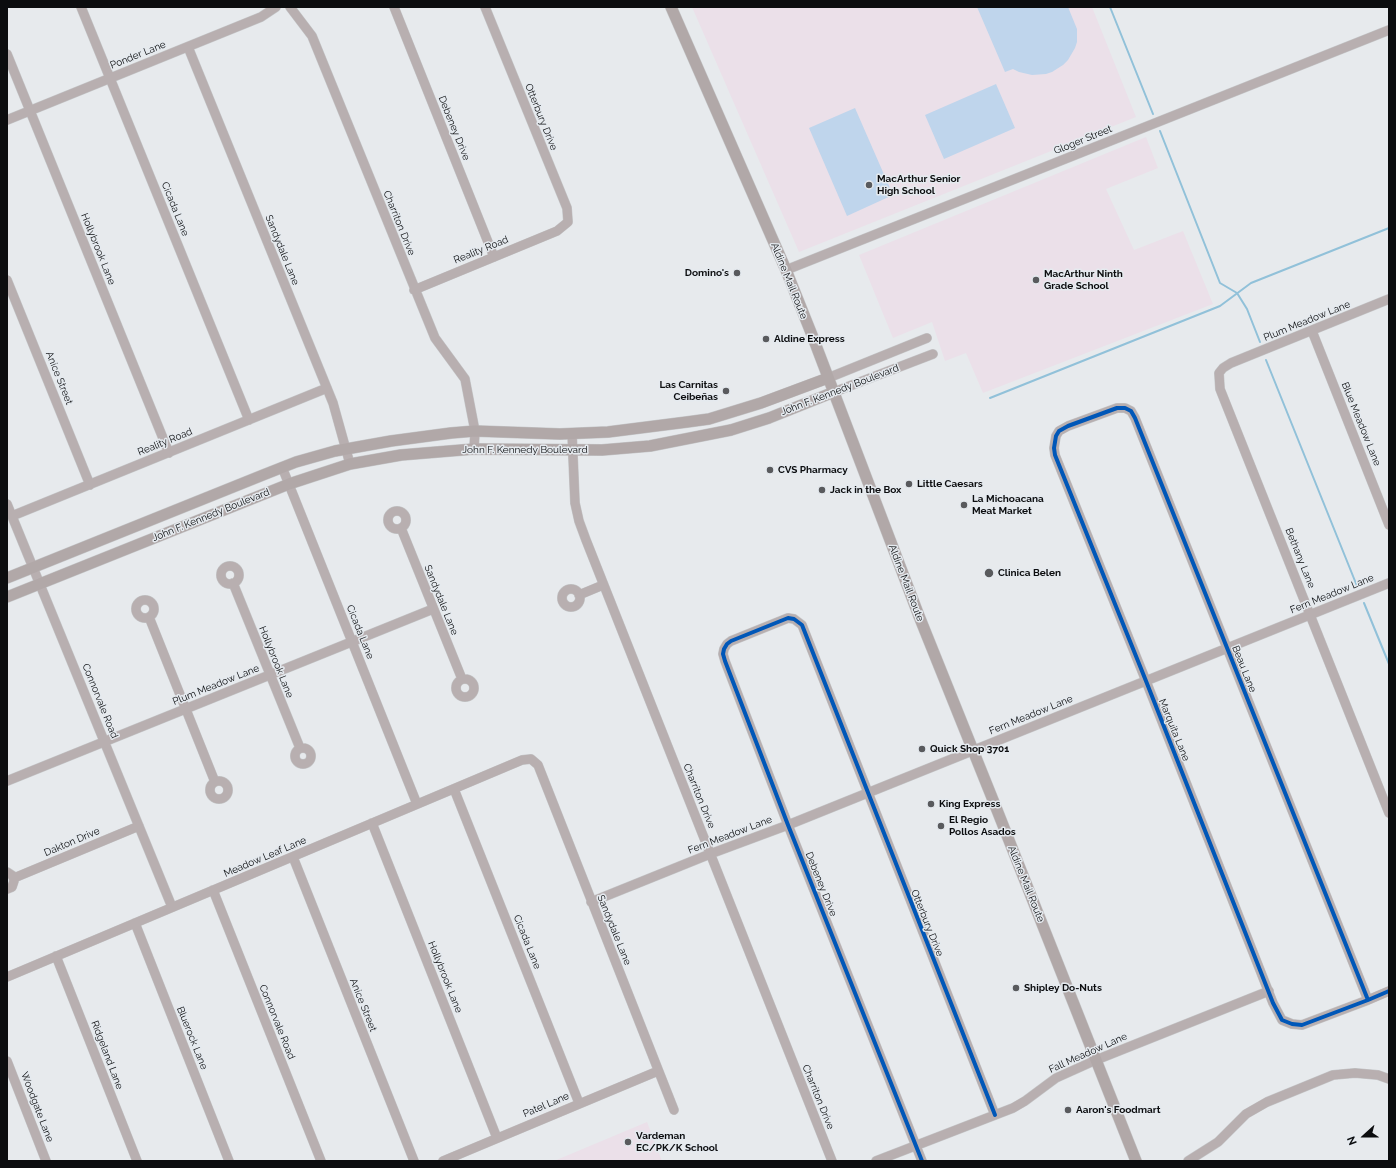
<!DOCTYPE html>
<html>
<head>
<meta charset="utf-8">
<style>
  body { margin:0 }
  #map { position:relative; width:1396px; height:1168px; overflow:hidden; background:#e7eaed; font-family:Raleway,sans-serif }
  canvas { display:block }
  .frame { position:absolute; inset:0; border:8px solid #0c0d0f; pointer-events:none }
  .north { position:absolute; left:1344px; top:1116px; width:40px; height:40px; -webkit-text-stroke:3px #e5eaef; paint-order:stroke; rotate:249deg; font-size:11px; font-weight:700; line-height:16px; text-align:center; color:#0c0d0f }
  .north::after { content:''; display:block; margin:auto; width:14px; height:18px; background:#0c0d0f; clip-path:polygon(50% 0,100% 100%,50% 72%,0 100%) }
</style>
</head>
<body>
<div id="map">
<canvas width="1396" height="1168"></canvas>
<div class="frame"></div>
<div class="north">N</div>
</div>
<script>
const context = document.querySelector('canvas').getContext('2d');
context.lineJoin = 'round';
function fillPath(path, color) { context.fillStyle = color; context.fill(path, 'evenodd'); }
const poly = rows => new Path2D(rows.map(r => 'M' + r).join(''));
function strokePath(path, color, width, dash) { context.strokeStyle = color; context.lineWidth = width; context.lineCap = dash ? 'butt' : 'round'; context.setLineDash(dash || []); context.stroke(path); }
function label(font, color, halo, rows, align = 'center') {
  context.font = font + ' Raleway,sans-serif'; context.lineWidth = 3; context.setLineDash([]); context.textBaseline = 'middle'; context.strokeStyle = halo; context.fillStyle = color; for (const [text, x, y, turn = 0] of rows) {
    context.save(); context.translate(x, y); context.rotate((+turn || 0) * Math.PI / 180); context.textAlign = isNaN(turn) ? turn : align; if (halo) context.strokeText(text, 0, 0); context.fillText(text, 0, 0); context.restore();
  }
}
fillPath(poly([
  [692,7,1092,7,1136,117,799,252],
  [1146,137,1158,168,1106,189,1134,250,1183,231,1213,304,983,393,966,353,945,361,932,322,893,338,859,255],
  [647,1122,662,1161,554,1161]
]), '#ebe0e9');
fillPath(poly([
  [977,7,1068,7,1077,29,1077,42,1075,48,1068,60,1063,65,1052,72,1046,74,1032,75,1019,72,1013,69,1005,72],
  [996,84,1015,128,944,159,925,115],
  [855,108,893,195,847,216,809,128]
]), '#bfd5ec');
strokePath(poly([
  [1110,7,1153,114],
  [1160,131,1220,283,1237,293,1247,309,1260,342],
  [1266,360,1357,586],
  [990,398,1220,306,1251,283,1389,228],
  [1364,603,1389,664]
]), '#91c1d9', 2);
const minor = poly([
  [81,7,249,420],
  [290,7,312,36,435,338,465,379,475,431,474,449],
  [394,7,494,257],
  [188,47,333,403,350,464],
  [7,54,169,453],
  [7,120,261,17,276,7],
  [786,270,1389,30],
  [7,280,90,485],
  [414,290,557,231,568,222,567,208,485,7],
  [1389,299,1231,363,1223,368,1219,373,1220,389,1389,813],
  [1312,331,1389,525],
  [828,378,927,338],
  [834,392,933,354],
  [572,433,575,503,579,521,586,540,832,1161],
  [282,467,417,804],
  [7,504,172,907],
  '388 520a9 9 0 1 1 18 0a9 9 0 1 1-18 0Z',
  [12,516,327,388],
  [401,528,462,679],
  '221 575a9 9 0 1 1 18 0a9 9 0 1 1-18 0Z',
  [233,583,300,748],
  '562 598a9 9 0 1 1 18 0a9 9 0 1 1-18 0Z',
  [579,595,603,585],
  '136 609a9 9 0 1 1 18 0a9 9 0 1 1-18 0Z',
  [149,617,215,782],
  '456 688a9 9 0 1 1 18 0a9 9 0 1 1-18 0Z',
  '295 756a8 8 0 1 1 16 0a8 8 0 1 1-16 0Z',
  [7,781,433,609],
  '210 790a9 9 0 1 1 18 0a9 9 0 1 1-18 0Z',
  [454,789,579,1103],
  [372,823,497,1138],
  [293,857,414,1161],
  [7,872,13,876,14,881,12,887,7,889],
  [14,878,139,826],
  [213,890,321,1161],
  [591,902,710,854,788,825,1389,583],
  [135,923,229,1161],
  [56,956,137,1161],
  [7,977,522,760,531,759,538,765,674,1110],
  [1368,1000,1135,418,1131,411,1125,408,1117,408,1068,426,1059,431,1056,436,1054,448,1055,455,1146,681,1273,1003,1282,1020,1292,1024,1302,1025,1368,1000,1389,991],
  [7,1061,46,1161],
  [443,1161,658,1071],
  [876,1161,1013,1108,1025,1101,1056,1078,1096,1060,1269,991],
  [922,1161,788,825,725,661,723,654,724,649,727,644,731,641,788,618,794,619,802,625,995,1115],
  [1188,1161,1218,1142,1246,1114,1267,1102,1333,1075,1355,1073,1378,1075,1389,1079]
]);
const major = poly([
  [671,7,786,270,812,335,919,616,995,805,1136,1161],
  [7,578,263,475,296,462,335,451,391,441,451,433,475,431,560,434,608,432,687,422,709,419,761,403,828,378],
  [7,597,289,484,350,464,401,455,474,449,602,450,650,446,731,430,769,418,834,392]
]);
strokePath(minor, '#c5c7c9', 10);
strokePath(major, '#c5c7c9', 12);
strokePath(minor, '#b8afb0', 9);
strokePath(major, '#b1a8a8', 11);
strokePath(poly([
  [1368,1000,1135,418,1131,411,1125,408,1117,408,1068,426,1059,431,1056,436,1054,448,1055,455,1146,681,1273,1003,1282,1020,1292,1024,1302,1025,1368,1000,1389,991],
  [922,1161,788,825,725,661,723,654,724,649,727,644,731,641,788,618,794,619,802,625,995,1115]
]), '#0057b8', 4);
for (const [x, y, r, color] of [
  [869,185,4,"#595a5d"],
  [737,273,4,"#595a5d"],
  [1036,280,4,"#595a5d"],
  [766,339,4,"#595a5d"],
  [726,391,4,"#595a5d"],
  [770,470,4,"#595a5d"],
  [909,484,4,"#595a5d"],
  [822,490,4,"#595a5d"],
  [964,505,4,"#595a5d"],
  [989,573,5,"#595a5d"],
  [922,749,4,"#595a5d"],
  [931,804,4,"#595a5d"],
  [941,826,4,"#595a5d"],
  [1016,988,4,"#595a5d"],
  [1068,1110,4,"#595a5d"],
  [628,1142,4,"#595a5d"]
]) { const dot = new Path2D(); dot.arc(x, y, r, 0, 2 * Math.PI); context.fillStyle = color; context.fill(dot); strokePath(dot, '#e5eaef', 1.5); }
label('10px', '#0c0d0f', '#e5eaef', [
  ["Ponder Lane",138,55,-22],
  ["Otterbury Drive",541,117,68],
  ["Debeney Drive",454,128,68],
  ["Gloger Street",1083,140,-22],
  ["Cicada Lane",175,209,68],
  ["Charriton Drive",399,223,68],
  ["Hollybrook Lane",98,249,68],
  ["Sandydale Lane",282,250,68],
  ["Reality Road",481,250,-22],
  ["Aldine Mail Route",789,281,68],
  ["Plum Meadow Lane",1307,321,-22],
  ["Anice Street",59,378,68],
  ["John F. Kennedy Boulevard",840,390,-21],
  ["Blue Meadow Lane",1361,424,68],
  ["Reality Road",165,442,-22],
  ["John F. Kennedy Boulevard",525,450],
  ["John F. Kennedy Boulevard",211,515,-22],
  ["Bethany Lane",1300,558,68],
  ["Aldine Mail Route",906,583,69],
  ["Fern Meadow Lane",1332,594,-22],
  ["Sandydale Lane",441,600,68],
  ["Cicada Lane",360,632,68],
  ["Hollybrook Lane",276,662,68],
  ["Beau Lane",1244,669,68],
  ["Plum Meadow Lane",216,685,-22],
  ["Connorvale Road",100,701,68],
  ["Fern Meadow Lane",1031,715,-22],
  ["Marquita Lane",1174,730,68],
  ["Charriton Drive",699,796,68],
  ["Fern Meadow Lane",730,835,-21],
  ["Dakton Drive",72,842,-23],
  ["Meadow Leaf Lane",265,857,-23],
  ["Debeney Drive",821,884,68],
  ["Aldine Mail Route",1026,884,68],
  ["Otterbury Drive",927,923,68],
  ["Sandydale Lane",614,930,68],
  ["Cicada Lane",527,942,68],
  ["Hollybrook Lane",445,977,68],
  ["Anice Street",363,1005,68],
  ["Connorvale Road",277,1022,68],
  ["Bluerock Lane",192,1038,68],
  ["Fall Meadow Lane",1088,1053,-24],
  ["Ridgeland Lane",107,1055,69],
  ["Charriton Drive",818,1097,68],
  ["Patel Lane",546,1105,-23],
  ["Woodgate Lane",37,1107,69]
]);
label('bold 10px', '#0c0d0f', '#e5eaef', [
  ["MacArthur Senior",877,179],
  ["High School",877,191],
  ["Domino's",729,273,"right"],
  ["MacArthur Ninth",1044,274],
  ["Grade School",1044,286],
  ["Aldine Express",774,339],
  ["Las Carnitas",718,385,"right"],
  ["Ceibeñas",718,397,"right"],
  ["CVS Pharmacy",778,470],
  ["Little Caesars",917,484],
  ["Jack in the Box",830,490],
  ["La Michoacana",972,499],
  ["Meat Market",972,511],
  ["Clinica Belen",998,573],
  ["Quick Shop 3701",930,749],
  ["King Express",939,804],
  ["El Regio",949,820],
  ["Pollos Asados",949,832],
  ["Shipley Do-Nuts",1024,988],
  ["Aaron's Foodmart",1076,1110],
  ["Vardeman",636,1136],
  ["EC/PK/K School",636,1148]
], 'left');
</script>
</body>
</html>
